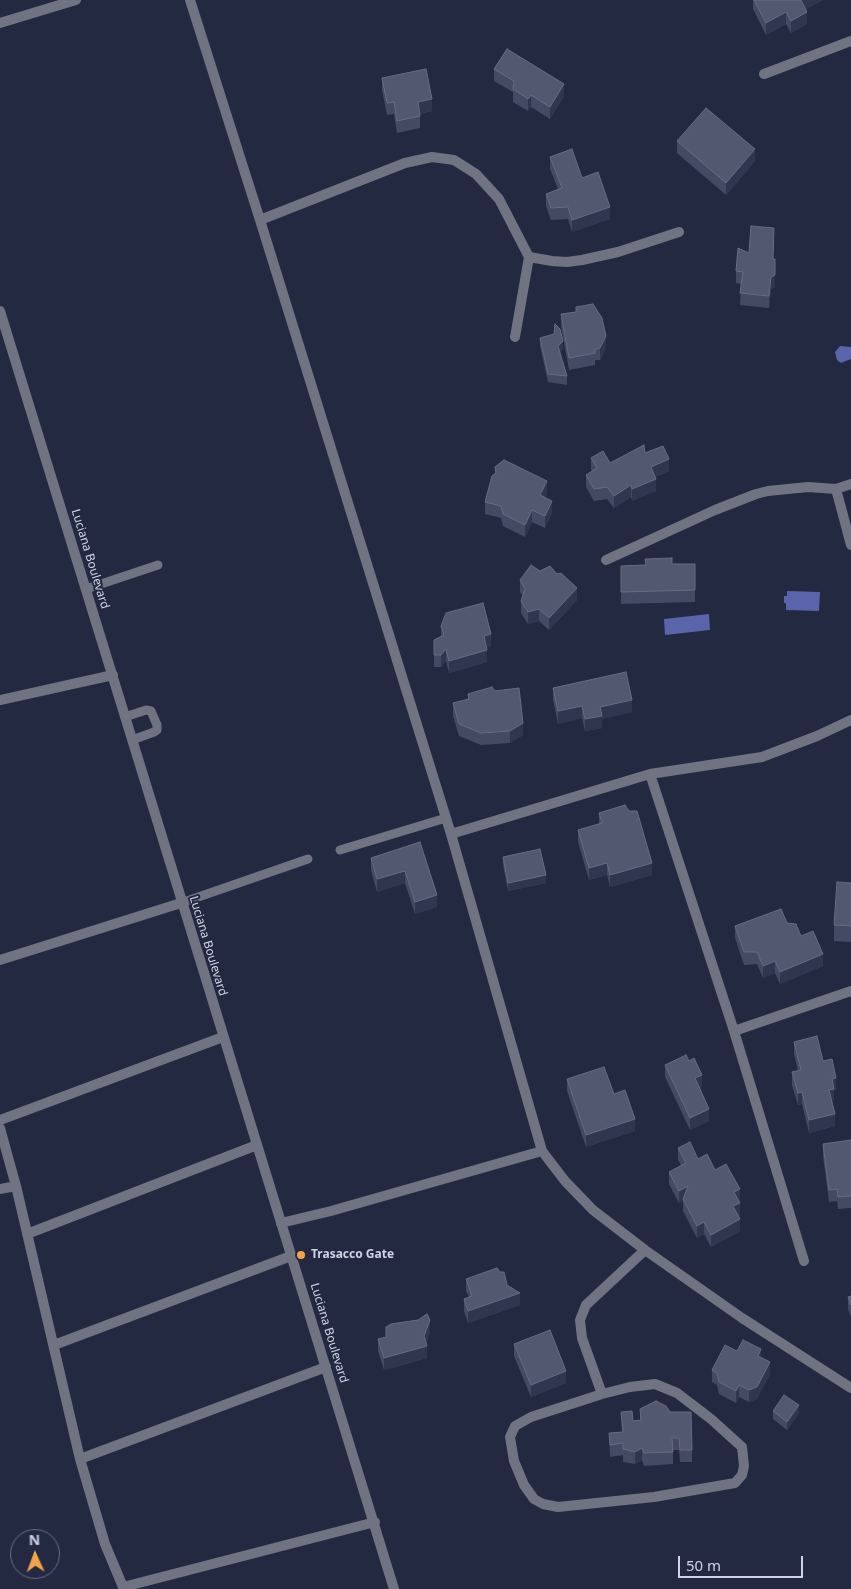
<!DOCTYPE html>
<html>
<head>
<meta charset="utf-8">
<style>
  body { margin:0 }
  #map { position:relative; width:851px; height:1589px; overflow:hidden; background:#242942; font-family:"Noto Sans",sans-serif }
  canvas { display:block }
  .north { position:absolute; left:10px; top:1529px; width:50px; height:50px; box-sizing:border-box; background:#242942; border:1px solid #686d83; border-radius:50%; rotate:358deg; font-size:14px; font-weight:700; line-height:20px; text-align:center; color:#cfd3e4 }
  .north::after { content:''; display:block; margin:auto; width:18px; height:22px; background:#f5a346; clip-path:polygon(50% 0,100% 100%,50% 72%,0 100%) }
  .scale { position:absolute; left:678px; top:1556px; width:125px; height:22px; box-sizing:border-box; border:2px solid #cfd3e4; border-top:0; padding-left:6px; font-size:15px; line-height:18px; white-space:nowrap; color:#cfd3e4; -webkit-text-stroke:4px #242942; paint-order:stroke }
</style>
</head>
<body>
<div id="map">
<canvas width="851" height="1589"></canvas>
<div class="north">N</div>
<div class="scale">50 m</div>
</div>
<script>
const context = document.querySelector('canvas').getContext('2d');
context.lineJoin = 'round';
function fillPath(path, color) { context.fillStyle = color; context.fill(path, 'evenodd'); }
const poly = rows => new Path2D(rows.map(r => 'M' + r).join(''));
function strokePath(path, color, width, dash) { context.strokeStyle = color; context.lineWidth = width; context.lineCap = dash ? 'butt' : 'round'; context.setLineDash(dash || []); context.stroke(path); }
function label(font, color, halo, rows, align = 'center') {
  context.font = font + ' "Noto Sans",sans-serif'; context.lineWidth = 4; context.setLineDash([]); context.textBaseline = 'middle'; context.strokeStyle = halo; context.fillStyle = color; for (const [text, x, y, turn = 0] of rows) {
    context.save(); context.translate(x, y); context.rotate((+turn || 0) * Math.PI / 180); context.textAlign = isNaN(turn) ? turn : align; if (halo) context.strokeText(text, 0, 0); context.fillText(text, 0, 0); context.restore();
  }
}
fillPath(poly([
  [840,346,851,347,851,359,841,363,837,360,835,352],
  [787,591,820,592,819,611,786,610,786,603,784,603,784,596,787,596],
  [709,614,710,630,665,635,664,619]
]), '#5a64ab');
strokePath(poly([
  [86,589,158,565],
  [125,717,146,710,151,711,157,725,157,730,154,732,132,740],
  [340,850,446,818],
  [181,903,308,859]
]), '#707381', 9);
strokePath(poly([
  [190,0,260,220,451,834,542,1151,565,1181,593,1210,645,1250,742,1318,851,1388],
  [0,23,76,0],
  [764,74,851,41],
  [260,220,405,163,432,157,454,160,476,174,499,199,529,257,515,337],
  [529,257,552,261,567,262,582,260,618,252,679,232],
  [836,489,851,545],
  [606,560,715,510,756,494,768,491,808,487,836,489,851,484],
  [650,774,734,1031,804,1261],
  [451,834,650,774,762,757,817,736,851,720],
  [0,960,181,903],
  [734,1031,851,991],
  [0,1120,223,1037],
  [0,1128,16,1186,80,1459,105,1544,123,1587,375,1522],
  [0,1189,16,1186],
  [281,1223,331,1211,542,1151],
  [27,1234,257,1145],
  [54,1345,291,1256],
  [655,1384,677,1393,711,1419,742,1447,744,1466,742,1475,735,1483,654,1497,558,1507,543,1504,534,1499,524,1485,514,1461,510,1437,515,1426,531,1417,602,1394,630,1387,655,1384],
  [602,1394,582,1338,580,1320,586,1305,645,1250],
  [80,1459,326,1367]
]), '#707381', 10);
strokePath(poly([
  [0,311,394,1589],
  [0,700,113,675]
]), '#707381', 10);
fillPath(poly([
  [753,0,823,0,806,9,807,24,791,33,786,24,766,35,753,9],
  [494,69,564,96,550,119,531,107,528,111,513,102,513,92,494,81],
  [382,78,432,111,420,114,420,128,397,133,394,114,387,115,382,90],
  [677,141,755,161,726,195,677,153],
  [550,157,582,178,610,219,572,232,568,219,551,220,546,206,546,194,558,189,550,169],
  [774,240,773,259,775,271,775,287,771,289,769,308,740,305,741,284,736,283,736,271,749,253],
  [576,307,606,348,600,360,595,360,595,365,569,370,561,326,561,314,576,312],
  [540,338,563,349,560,352,567,376,567,385,548,382,540,346],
  [645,453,669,471,655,477,656,491,632,501,631,497,614,508,607,499,594,501,586,487,586,475,592,471,591,470,591,458,610,463],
  [495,467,547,493,545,497,552,513,545,528,532,522,525,537,503,526,501,518,485,514,485,502,495,473],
  [695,564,695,602,621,604,621,566],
  [520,580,577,600,549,630,539,621,528,624,521,613,521,601,523,596,520,592],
  [441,626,491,646,487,647,487,662,449,673,446,661,441,667,434,667,434,640,441,636],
  [553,688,632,712,602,719,602,728,585,731,582,718,558,724,553,700],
  [468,694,523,735,510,743,481,745,459,736,453,716,453,703,468,699],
  [599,813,652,875,610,887,607,875,589,880,578,842,578,830,599,824],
  [420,842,437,907,415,914,405,883,377,892,371,870,371,858],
  [503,857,546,883,508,891,503,865],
  [851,883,851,942,834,941,834,925],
  [787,923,801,936,823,966,780,984,775,973,763,978,757,964,744,965,735,938,735,926],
  [794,1042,823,1061,836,1090,834,1090,834,1101,832,1101,835,1126,809,1133,802,1104,798,1105,792,1085,792,1072,798,1071,794,1054],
  [665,1065,702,1087,700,1088,709,1121,690,1130,665,1077],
  [567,1079,614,1094,635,1131,586,1147,567,1091],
  [851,1140,851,1208,838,1209,837,1201,829,1202,823,1156,823,1144],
  [678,1148,698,1159,715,1170,739,1201,740,1215,739,1216,740,1231,711,1247,704,1234,697,1238,683,1211,683,1201,679,1203,669,1184,669,1172,681,1165,678,1160],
  [466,1279,507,1285,520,1305,468,1323,464,1311,464,1299,469,1297,466,1291],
  [851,1296,851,1317,848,1309,848,1297],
  [430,1332,426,1343,427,1358,384,1370,378,1351,378,1339],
  [514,1344,566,1383,531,1397,514,1356],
  [737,1351,761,1357,770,1374,757,1399,749,1402,739,1397,736,1403,719,1394,717,1385,712,1382,712,1370],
  [656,1401,692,1450,692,1462,680,1462,679,1450,673,1450,673,1464,644,1466,642,1460,635,1464,623,1462,623,1455,610,1457,609,1433,622,1432,621,1412,633,1421,640,1420,640,1409],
  [773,1411,799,1413,787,1430,773,1419]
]), '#444964');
fillPath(poly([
  [801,0,823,0,801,12],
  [786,12,786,24,766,35,766,23],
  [807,12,807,24,791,33,791,21],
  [564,84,564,96,550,119,550,107],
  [531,95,531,107,528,111,528,99],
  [432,99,432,111,418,114,418,102],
  [755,149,755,161,726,195,726,183],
  [610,207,610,219,572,232,572,220],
  [775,259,775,287,771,289,769,308,769,296,771,277],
  [606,336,606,348,600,360,600,348],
  [563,341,563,349,558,354,558,346],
  [669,459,669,471,651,479,651,467],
  [656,479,656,491,632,501,632,489],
  [547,481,547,493,540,507,540,495],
  [631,485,631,497,614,508,614,496],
  [552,501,552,513,545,528,545,516],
  [532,510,532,522,525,537,525,525],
  [577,588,577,600,549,630,549,618],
  [539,609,539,621,528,624,528,612],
  [491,634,491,646,484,648,484,636],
  [446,649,446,661,441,667,441,655],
  [487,650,487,662,449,673,449,661],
  [632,700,632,712,602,719,602,728,585,731,585,719,600,707],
  [582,706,582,718,558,724,558,711],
  [523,723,523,735,510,743,510,731],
  [607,863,607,875,589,880,589,868],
  [652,863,652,875,610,887,610,875],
  [405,871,405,883,377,892,377,879],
  [546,875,546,883,508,891,508,883],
  [437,895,437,907,415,914,415,902],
  [823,954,823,966,780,984,780,972],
  [775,961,775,973,763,978,763,966],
  [702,1075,702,1087,695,1090,695,1078],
  [836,1078,836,1090,834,1090,834,1101,829,1102,829,1090,832,1079],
  [802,1092,802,1104,798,1105,798,1093],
  [709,1109,709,1121,690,1130,690,1118],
  [835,1114,835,1126,809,1133,809,1120],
  [635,1119,635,1131,586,1147,586,1135],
  [688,1186,683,1201,679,1203,679,1191],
  [740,1189,740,1201,734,1192],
  [740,1203,740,1215,733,1219,733,1206],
  [740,1219,740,1231,711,1247,711,1235],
  [704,1222,704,1234,697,1238,697,1226],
  [520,1293,520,1305,468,1323,468,1311],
  [430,1320,430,1332,425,1347,427,1346,427,1358,384,1370,384,1358,424,1336],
  [761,1349,761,1361,758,1356],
  [770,1362,770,1374,757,1399,749,1402,749,1390],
  [566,1371,566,1383,531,1397,531,1385],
  [739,1385,739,1397,736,1403,736,1391],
  [799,1405,799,1413,787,1430,787,1422],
  [642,1448,642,1460,635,1464,635,1452]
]), '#313650');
const building = poly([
  [754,0,801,0,807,12,791,21,786,12,766,23,754,0],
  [507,49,564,84,550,107,531,95,528,99,513,89,514,81,494,69,507,49],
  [426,69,432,99,418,102,420,116,397,121,394,102,387,103,382,78,426,69],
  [706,108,755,149,726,183,677,141,706,108],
  [572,149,582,178,598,172,610,207,572,220,568,207,551,208,546,194,562,188,550,157,572,149],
  [751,226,774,228,773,259,775,259,775,275,771,277,769,296,740,293,743,272,736,271,738,248,749,253,751,226],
  [593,304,602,318,606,336,600,348,595,349,595,353,569,358,561,314,576,312,576,307,593,304],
  [555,324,560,329,563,341,558,346,567,376,548,374,540,338,554,334,555,324],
  [644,445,645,453,663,446,669,459,651,467,656,479,632,489,631,485,614,496,607,487,594,489,586,475,597,468,591,458,603,451,610,463,644,445],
  [504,460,547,481,540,495,552,501,545,516,532,510,525,525,503,514,501,506,485,502,492,476,496,473,495,467,504,460],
  [672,558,672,564,695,564,695,590,621,592,621,566,646,565,645,559,672,558],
  [531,565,540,571,550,566,557,574,561,573,577,588,549,618,539,609,528,612,521,601,525,589,520,580,531,565],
  [483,603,491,634,484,636,487,650,449,661,446,649,441,655,434,655,434,640,444,635,441,626,446,613,483,603],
  [626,672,632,700,600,707,602,716,585,719,582,706,558,711,553,688,626,672],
  [492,687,495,691,519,688,523,723,510,731,481,733,459,724,453,703,469,699,468,694,492,687],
  [625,805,629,811,637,811,652,863,610,875,607,863,589,868,578,830,602,823,599,813,625,805],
  [420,842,437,895,415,902,405,871,377,879,371,858,420,842],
  [540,849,546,875,508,883,503,857,540,849],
  [837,882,851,883,851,926,834,925,837,882],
  [781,909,787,923,796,924,801,936,813,931,823,954,780,972,775,961,763,966,757,952,744,952,735,926,781,909],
  [817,1036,823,1061,832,1059,836,1078,832,1079,834,1089,829,1090,835,1114,809,1120,802,1092,798,1093,792,1072,801,1070,794,1042,817,1036],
  [686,1055,689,1061,694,1058,702,1075,695,1078,709,1109,690,1118,665,1065,686,1055],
  [604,1067,614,1094,625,1090,635,1119,586,1135,567,1079,604,1067],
  [851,1140,851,1196,838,1197,837,1189,829,1190,823,1144,851,1140],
  [690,1142,698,1159,707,1154,715,1170,726,1164,740,1189,734,1192,740,1203,733,1206,740,1219,711,1235,704,1222,697,1226,683,1199,688,1186,679,1191,669,1172,686,1163,678,1148,690,1142],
  [497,1268,500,1272,504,1272,507,1285,520,1293,468,1311,464,1299,472,1296,466,1279,497,1268],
  [851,1296,851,1305,848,1297,851,1296],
  [427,1314,430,1320,424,1336,427,1346,384,1358,378,1339,386,1337,386,1327,391,1324,418,1320,427,1314],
  [550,1330,566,1371,531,1385,514,1344,550,1330],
  [743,1340,761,1349,758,1356,770,1362,757,1387,749,1390,739,1385,736,1391,719,1382,717,1373,712,1370,725,1345,737,1351,743,1340],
  [784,1395,799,1405,787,1422,773,1411,784,1395],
  [656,1401,666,1406,670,1412,691,1412,692,1450,680,1450,679,1438,672,1438,673,1452,644,1453,642,1448,635,1452,623,1449,623,1443,610,1445,609,1433,623,1432,621,1412,632,1411,633,1421,641,1420,640,1409,656,1401]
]);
fillPath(building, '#535871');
strokePath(building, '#676b83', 1);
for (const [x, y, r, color] of [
  [301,1255,5,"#f5a346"]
]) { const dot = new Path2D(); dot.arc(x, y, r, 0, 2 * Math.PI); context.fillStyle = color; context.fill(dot); strokePath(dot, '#242942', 2); }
label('12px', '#cfd3e4', '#242942', [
  ["Luciana Boulevard",90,559,73],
  ["Luciana Boulevard",208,946,73],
  ["Luciana Boulevard",329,1333,73]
]);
label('bold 12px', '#cfd3e4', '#242942', [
  ["Trasacco Gate",311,1255]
], 'left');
</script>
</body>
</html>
